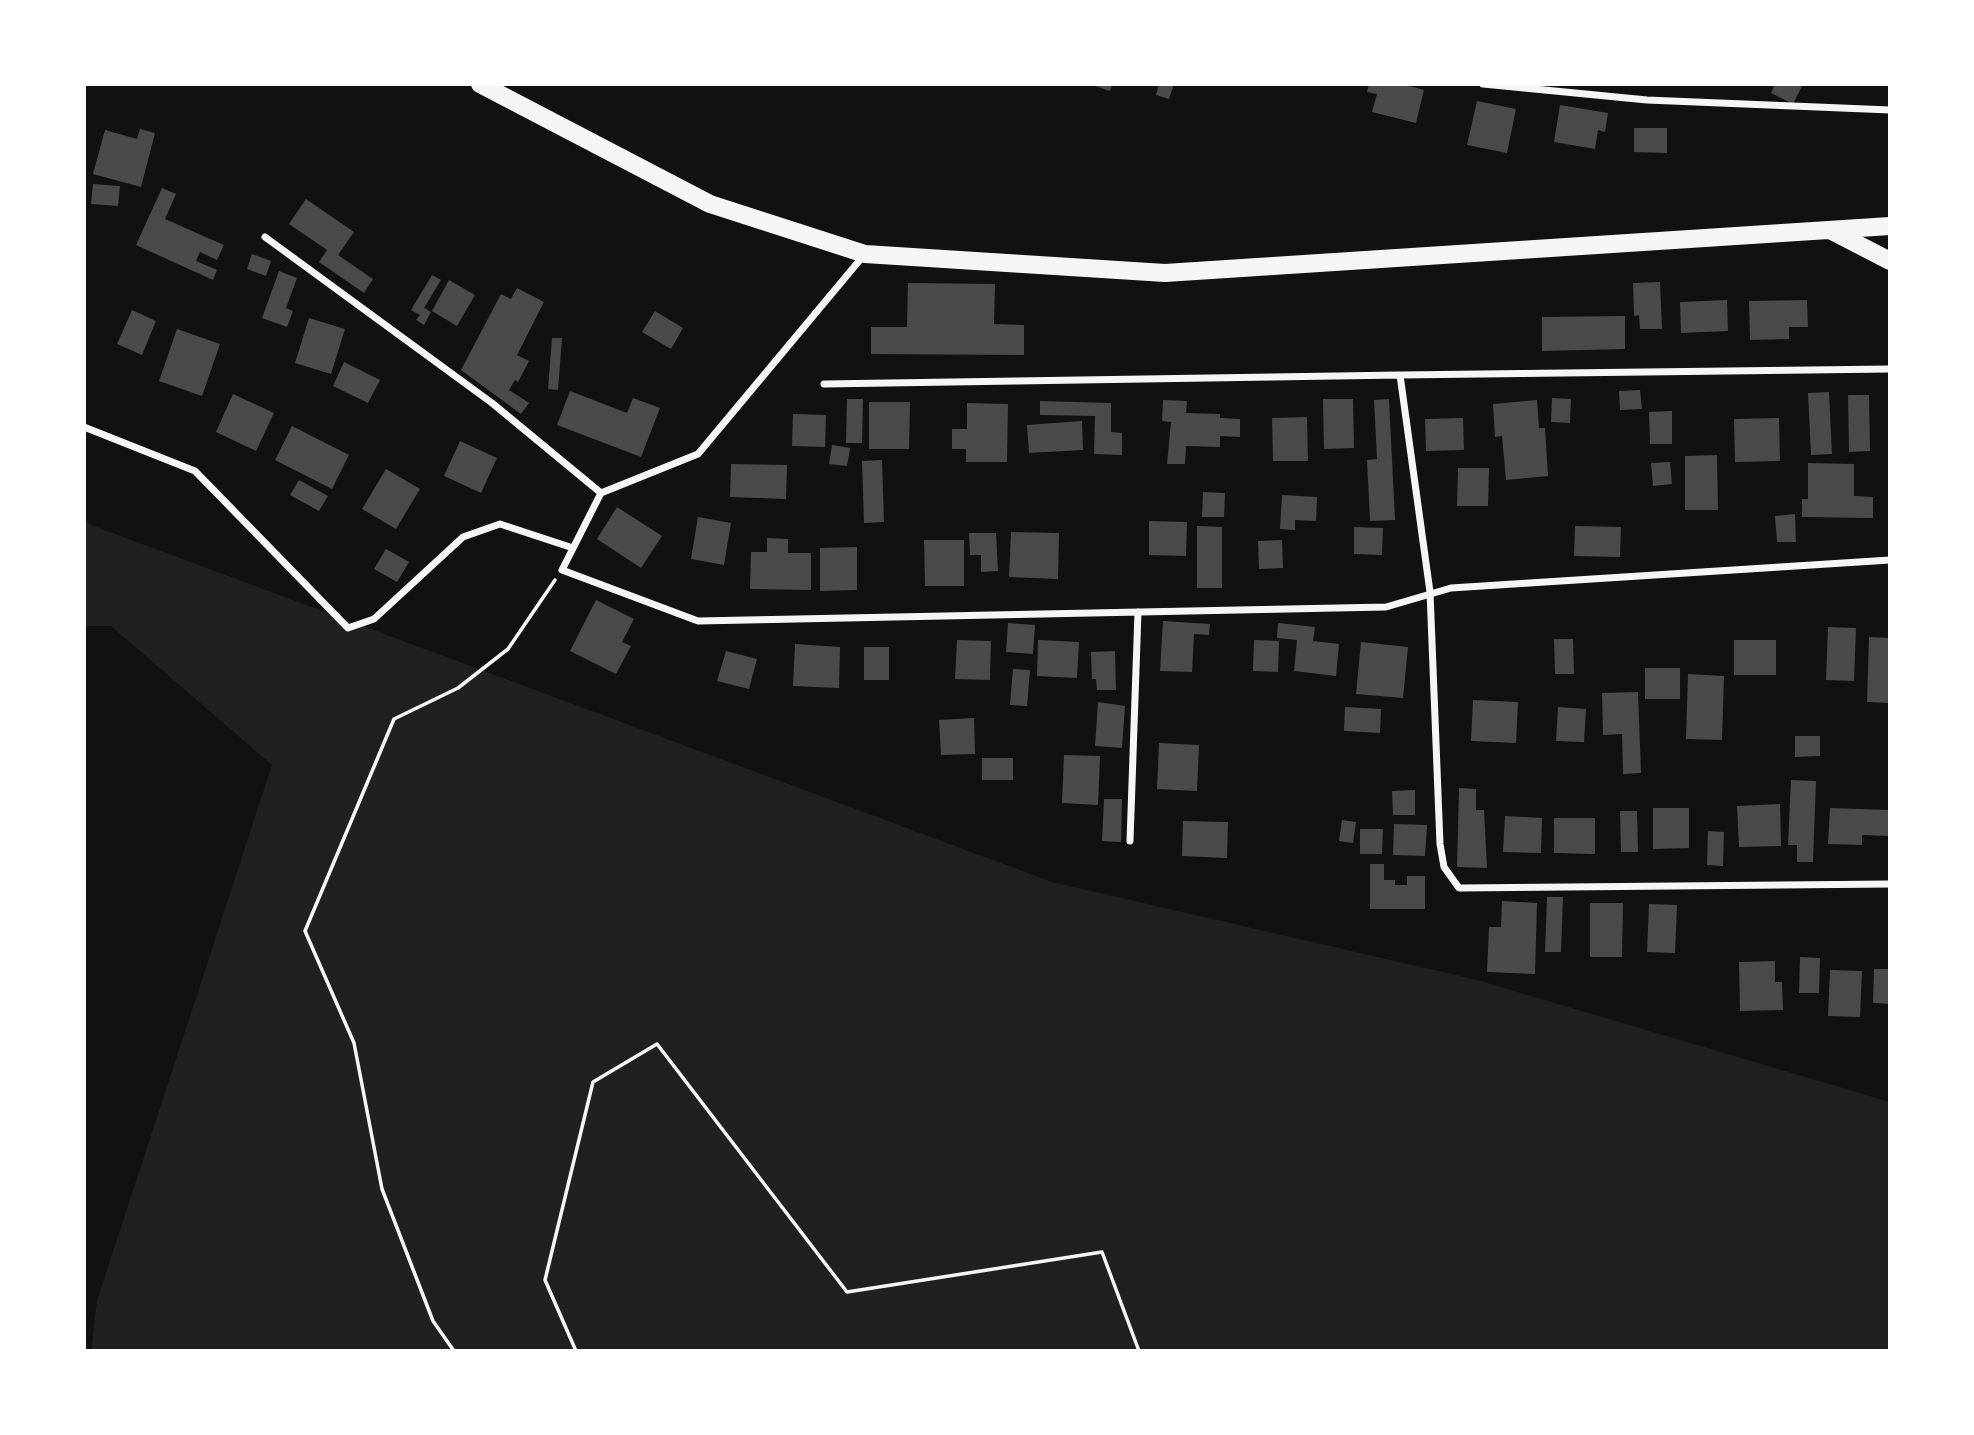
<!DOCTYPE html>
<html>
<head>
<meta charset="utf-8">
<style>
  body { margin:0 }
  #map { position:relative; width:1974px; height:1435px; overflow:hidden; background:#111; font-family:"DejaVu Sans",sans-serif }
  canvas { display:block }
  .frame { position:absolute; inset:0; border:86px solid #fff; pointer-events:none }
</style>
</head>
<body>
<div id="map">
<canvas width="1974" height="1435"></canvas>
<div class="frame"></div>
</div>
<script>
const context = document.querySelector('canvas').getContext('2d');
context.lineJoin = 'round';
function fillPath(path, color) { context.fillStyle = color; context.fill(path, 'evenodd'); }
const poly = rows => new Path2D(rows.map(r => 'M' + r).join(''));
function strokePath(path, color, width, dash) { context.strokeStyle = color; context.lineWidth = width; context.lineCap = dash ? 'butt' : 'round'; context.setLineDash(dash || []); context.stroke(path); }
fillPath(poly([
  [84,518,91,525,1052,882,1477,980,1890,1102,1890,1351,91,1351,97,1301,272,765,111,626,84,626]
]), '#202020');
fillPath(poly([
  [1089,84,1112,84,1110,91],
  [1159,84,1174,84,1169,99,1156,95],
  [1369,84,1402,84,1424,90,1416,123,1372,112,1377,94,1367,92],
  [1775,84,1803,84,1793,104,1771,93],
  [1477,101,1516,109,1507,153,1467,145],
  [1560,105,1608,113,1605,132,1598,130,1595,149,1554,142],
  [1634,128,1667,128,1667,153,1634,152],
  [140,129,155,133,141,187,93,174,105,130,137,139],
  [93,184,120,186,118,206,91,204],
  [162,188,176,194,165,219,224,245,217,260,200,252,196,261,217,270,213,280,136,245],
  [306,199,354,232,338,255,373,279,364,293,319,262,327,250,289,224],
  [252,254,271,261,266,276,247,269],
  [279,271,297,278,286,308,293,311,287,327,262,318],
  [432,275,441,280,424,308,431,312,424,325,416,320,420,315,411,310],
  [449,280,475,295,457,326,432,311],
  [1660,282,1662,329,1640,329,1639,315,1634,316,1633,283],
  [908,283,995,284,994,324,1024,325,1024,355,871,354,871,327,907,327],
  [517,288,544,302,517,355,529,361,518,382,515,380,509,390,529,403,521,414,461,370,501,294,511,299],
  [1727,300,1728,331,1681,333,1680,302],
  [1807,300,1808,327,1789,327,1789,339,1750,340,1749,301],
  [132,310,156,321,142,355,117,344],
  [655,311,683,328,671,349,642,332],
  [1625,316,1625,349,1542,351,1542,317],
  [309,318,345,329,331,374,295,363],
  [177,329,220,344,202,396,159,381],
  [552,338,562,338,558,390,548,389],
  [344,362,380,380,368,403,333,386],
  [1640,390,1642,409,1620,410,1619,391],
  [570,391,627,413,633,398,660,408,641,457,557,425],
  [1829,392,1832,454,1811,455,1808,393],
  [233,394,274,413,256,451,216,432],
  [1848,395,1869,395,1870,451,1849,452],
  [1552,398,1571,399,1570,423,1551,422],
  [847,399,863,399,862,443,846,443],
  [1323,399,1353,399,1354,448,1324,449],
  [1389,399,1395,520,1370,521,1367,460,1377,459,1374,400],
  [1163,400,1187,401,1186,413,1220,414,1220,418,1240,419,1240,437,1220,436,1220,447,1186,446,1185,464,1167,464,1171,422,1162,421],
  [1537,400,1539,428,1545,428,1548,476,1506,480,1502,436,1495,437,1493,404],
  [1040,401,1111,403,1111,432,1122,433,1122,455,1094,454,1095,416,1040,415],
  [869,402,910,402,909,449,869,449],
  [967,403,1008,404,1007,462,966,462,966,449,952,449,952,429,967,429],
  [1672,411,1672,444,1650,444,1649,412],
  [793,414,826,415,825,447,792,446],
  [1307,417,1308,461,1273,461,1272,418],
  [1463,418,1464,450,1426,451,1425,419],
  [1779,418,1780,461,1735,462,1734,419],
  [1082,421,1083,450,1029,453,1027,425],
  [292,426,349,455,332,489,275,460],
  [460,441,497,458,481,493,444,476],
  [832,445,850,448,847,466,829,464],
  [1717,455,1718,510,1685,510,1685,456],
  [882,460,884,522,864,523,862,461],
  [1670,462,1672,484,1653,486,1651,463],
  [1808,463,1854,464,1854,496,1873,497,1873,518,1802,517,1802,499,1808,499],
  [731,464,787,465,786,499,730,497],
  [1458,468,1489,468,1488,506,1457,506],
  [386,469,420,489,396,529,362,509],
  [299,480,328,496,319,511,290,495],
  [1203,492,1225,493,1224,517,1202,517],
  [1282,495,1317,497,1316,521,1295,520,1295,530,1280,529],
  [617,507,662,536,641,568,597,539],
  [1795,514,1796,542,1777,542,1775,516],
  [698,517,731,523,724,565,691,559],
  [1149,521,1187,522,1186,556,1149,555],
  [1197,526,1222,527,1222,588,1197,588],
  [1575,526,1621,527,1620,557,1574,556],
  [1354,527,1383,528,1382,555,1354,554],
  [1011,532,1059,533,1058,579,1009,577],
  [969,533,996,533,998,571,981,572,981,555,970,555],
  [767,538,788,539,788,553,811,553,811,590,750,589,751,552,767,552],
  [924,540,964,540,964,586,925,586],
  [1282,540,1283,568,1259,569,1258,541],
  [857,547,857,590,820,591,820,548],
  [386,549,409,562,397,582,374,569],
  [596,600,634,619,622,642,631,646,616,674,570,651],
  [1163,621,1210,624,1209,635,1194,634,1192,672,1160,671],
  [1008,623,1035,625,1033,654,1006,652],
  [1278,623,1315,627,1313,641,1339,644,1336,676,1294,671,1297,640,1277,638],
  [1828,627,1856,628,1854,681,1826,680],
  [1869,637,1890,638,1890,703,1867,702],
  [1554,639,1573,639,1574,674,1555,674],
  [957,640,991,641,990,680,955,679],
  [1038,640,1079,642,1077,678,1037,676],
  [1254,640,1279,641,1278,672,1253,671],
  [1734,640,1776,640,1776,675,1734,675],
  [1361,642,1408,647,1403,698,1356,694],
  [795,644,840,647,839,688,793,686],
  [864,647,889,647,889,680,864,680],
  [726,651,757,659,749,689,717,681],
  [1115,651,1116,690,1097,690,1096,679,1092,679,1091,652],
  [1645,668,1680,668,1680,699,1645,699],
  [1013,669,1030,670,1027,706,1010,705],
  [1688,674,1724,676,1722,740,1686,739],
  [1638,692,1641,773,1623,774,1622,734,1603,735,1602,693],
  [1473,700,1518,702,1516,743,1471,741],
  [1098,702,1125,706,1122,748,1095,746],
  [1345,707,1381,709,1380,733,1344,731],
  [1558,707,1586,709,1584,742,1556,741],
  [974,718,975,754,941,755,939,720],
  [1795,736,1820,736,1820,756,1795,757],
  [1159,743,1199,745,1197,791,1157,789],
  [1064,755,1100,756,1098,805,1062,803],
  [982,758,1013,758,1013,780,982,780],
  [1791,780,1816,781,1813,862,1797,862,1797,845,1788,845],
  [1459,788,1476,789,1476,810,1484,810,1487,868,1457,867],
  [1415,790,1415,815,1393,815,1392,791],
  [1104,799,1122,799,1121,842,1102,841],
  [1780,804,1781,846,1739,847,1737,806],
  [1653,808,1689,808,1689,848,1653,849],
  [1830,808,1890,810,1890,836,1862,835,1862,845,1828,844],
  [1620,811,1637,811,1638,852,1621,852],
  [1505,816,1542,818,1541,853,1503,852],
  [1554,818,1595,818,1595,854,1554,853],
  [1342,820,1356,822,1353,843,1339,841],
  [1183,821,1228,822,1227,858,1182,856],
  [1394,824,1427,825,1425,856,1393,855],
  [1360,829,1383,829,1382,854,1360,854],
  [1708,831,1724,832,1723,866,1707,865],
  [1370,864,1384,864,1384,880,1395,880,1395,885,1407,885,1407,876,1425,876,1425,909,1370,909],
  [1547,897,1563,897,1561,952,1545,952],
  [1502,901,1537,903,1535,974,1487,972,1489,927,1501,927],
  [1590,903,1623,903,1622,957,1590,957],
  [1649,904,1677,905,1675,953,1647,952],
  [1800,957,1820,958,1819,993,1799,993],
  [1775,961,1775,982,1782,982,1783,1010,1740,1011,1739,962],
  [1874,969,1890,969,1890,1004,1873,1003],
  [1830,970,1862,971,1860,1017,1828,1016]
]), '#4a4a4a');
strokePath(poly([
  [454,1351,433,1321,382,1189,354,1043,305,931,394,719,458,688,508,649,555,580],
  [576,1351,545,1280,593,1082,657,1044,847,1292,1102,1252,1139,1351]
]), '#f5f5f5', 3.5);
strokePath(poly([
  [1483,84,1647,100,1890,110],
  [265,237,492,403,601,493,698,454,864,255],
  [1890,369,1400,375,1430,592,1440,844,1444,867,1459,888,1890,884],
  [824,384,1400,375],
  [84,427,195,471,348,628,374,619,463,537,500,524,573,548],
  [601,493,562,570,698,621,1386,607,1451,588,1890,560],
  [1130,841,1138,612]
]), '#f5f5f5', 7);
strokePath(poly([
  [480,84,710,204,865,254,1165,273,1890,226],
  [1830,230,1890,261]
]), '#f5f5f5', 18);
</script>
</body>
</html>
